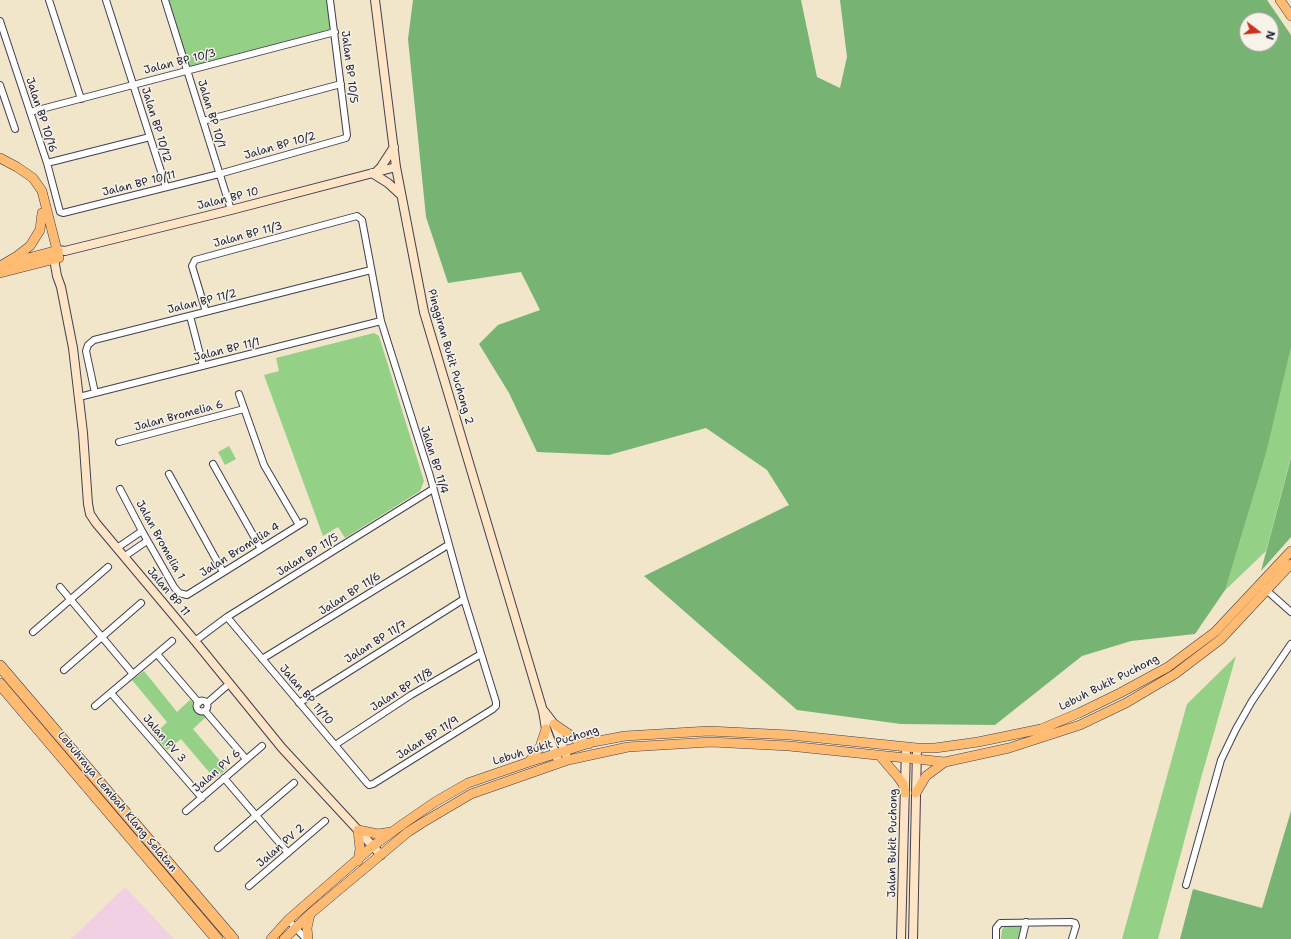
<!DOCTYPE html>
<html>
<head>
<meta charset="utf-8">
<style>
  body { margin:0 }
  #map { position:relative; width:1291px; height:939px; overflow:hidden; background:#f1e5ca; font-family:"Shantell Sans",sans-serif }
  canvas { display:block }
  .north { position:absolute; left:1239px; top:12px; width:40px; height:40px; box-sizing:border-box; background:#f7f3e8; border:1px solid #a29fa3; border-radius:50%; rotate:106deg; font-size:11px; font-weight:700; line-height:16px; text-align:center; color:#22223b }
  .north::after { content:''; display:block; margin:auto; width:14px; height:18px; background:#c8321e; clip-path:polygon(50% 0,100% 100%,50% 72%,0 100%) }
</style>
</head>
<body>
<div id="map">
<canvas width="1291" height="939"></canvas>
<div class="north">N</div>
</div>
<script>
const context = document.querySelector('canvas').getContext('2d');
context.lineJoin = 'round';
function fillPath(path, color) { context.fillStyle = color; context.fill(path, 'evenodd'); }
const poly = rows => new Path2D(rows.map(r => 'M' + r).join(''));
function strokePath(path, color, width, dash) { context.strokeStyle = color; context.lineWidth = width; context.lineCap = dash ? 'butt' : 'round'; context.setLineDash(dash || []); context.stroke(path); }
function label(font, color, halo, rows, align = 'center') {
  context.font = font + ' "Shantell Sans",sans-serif'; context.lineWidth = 3; context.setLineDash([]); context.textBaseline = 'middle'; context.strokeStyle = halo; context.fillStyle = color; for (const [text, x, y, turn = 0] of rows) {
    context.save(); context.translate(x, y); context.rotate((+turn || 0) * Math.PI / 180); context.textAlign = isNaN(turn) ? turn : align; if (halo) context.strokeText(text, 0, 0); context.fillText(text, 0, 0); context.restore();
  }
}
fillPath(poly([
  [125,887,174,939,71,939]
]), '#f1d0e3');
fillPath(poly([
  [165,0,331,0,335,32,187,71],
  [1291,323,1291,457,1266,551,1217,598],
  [374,333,379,336,424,481,420,491,345,538,338,527,323,536,264,375,279,371,276,358],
  [229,446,236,459,225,465,218,452],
  [1236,656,1201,778,1158,939,1122,939,1187,704],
  [144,671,177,712,190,700,194,703,195,711,197,714,203,715,206,717,193,729,227,769,215,779,181,739,167,750,154,735,167,722,132,680],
  [1005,925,1022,926,1019,939,1001,939,1002,930]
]), '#94d186');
fillPath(poly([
  [413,0,801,0,817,77,840,88,847,57,840,0,1267,0,1291,35,1291,347,1266,453,1225,590,1195,634,1131,641,1082,656,995,725,901,724,797,710,644,576,789,505,767,470,706,428,609,455,537,452,509,393,479,344,498,325,540,310,521,272,448,283,426,217,408,39],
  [1247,20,1271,20,1271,44,1247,44],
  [1291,458,1291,537,1261,571],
  [1291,811,1291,939,1180,939,1193,889,1262,908]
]), '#77b373');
const street = poly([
  [49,0,81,99],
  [106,0,166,187],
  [165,0,231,210],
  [0,21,47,163,60,212,63,213,219,174,346,138,347,135,330,0],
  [0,85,15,129],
  [30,112,335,32],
  [203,121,341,84],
  [47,163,150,137],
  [206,312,192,266,195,260,357,216,362,220,381,321,430,476,464,599,496,702,496,706,493,709,373,784,369,785,367,783,227,617],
  [190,316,203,366],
  [95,393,86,351,88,345,94,340,371,270],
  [239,394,264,465,299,525],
  [79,397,381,321],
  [119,442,244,409],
  [213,464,261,549],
  [169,474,223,572],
  [120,489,142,531,174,587,179,593,187,595,304,522],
  [117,548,142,531],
  [125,556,147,541],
  [60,587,133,674],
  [1264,588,1291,612],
  [33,632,108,567],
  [195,641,227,617,433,489],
  [157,654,199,703],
  [262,659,448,545],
  [64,670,141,603],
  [111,693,202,798],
  '196.5 706a5.5 5.5 0 1 1 11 0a5.5 5.5 0 1 1-11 0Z',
  [207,703,230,683],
  [299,703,464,599],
  [95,706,172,641],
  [205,711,246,759],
  [335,745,411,695,481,654],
  [224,778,288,853],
  [186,811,262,746],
  [218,848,294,783],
  [1186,885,1221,760,1236,729,1252,701,1291,644],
  [249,886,325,821],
  [288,920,306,939],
  [996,939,996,928,1000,923,1071,922,1075,923,1076,926,1072,939],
  [1022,939,1026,922]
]);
const secondary = poly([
  [375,0,396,167,424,312,543,711,546,729,557,758],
  [376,172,381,167,394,147],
  [372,173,388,183,401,195],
  [58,250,65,251,231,210,396,167],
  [54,259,57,276,61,287,73,348,83,433,88,504,90,514,96,523,195,641,282,748,381,855],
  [544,711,554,724,566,755],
  [901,939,906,747],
  [913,939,917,748]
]);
const primary = poly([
  [1280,0,1291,16],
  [0,158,17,167,33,178,42,191,59,258,0,273],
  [13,262,58,250],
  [2,265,17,256,30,246,40,230,42,213],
  [554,724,576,739,589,744],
  [880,756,898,777,903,784,905,793],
  [529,762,540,747,546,729],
  [916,793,926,776,945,762],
  [358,861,360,849,358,830,378,834,391,832],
  [271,939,288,920,373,846,403,824,435,802,468,783,529,762,593,742,625,736,709,731,790,735,917,748,935,748,978,742,1041,729,1079,713,1120,693,1168,667,1215,632,1291,551],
  [284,939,310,914,408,832,422,823,471,794,568,760,628,747,711,742,789,746,945,762,1009,748,1080,725,1126,703,1175,674,1221,639,1291,564],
  [308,939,307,928,310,914]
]);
const highway = poly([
  [0,666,233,939],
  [0,684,217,939]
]);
strokePath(street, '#413f50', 8);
strokePath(secondary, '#413f50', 10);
strokePath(primary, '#413f50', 10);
strokePath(highway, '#413f50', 12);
strokePath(street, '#fff', 6);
strokePath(secondary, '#ffe4c6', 8);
strokePath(primary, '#ffbb71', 9);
strokePath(highway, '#ffbb71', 11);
label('11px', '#22223b', '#f7f3e8', [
  ["Jalan BP 10/3",180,62,-14],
  ["Jalan BP 10/5",349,67,83],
  ["Jalan BP 10/1",211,114,73],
  ["Jalan BP 10/16",41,115,72],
  ["Jalan BP 10/12",156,125,73],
  ["Jalan BP 10/2",280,146,-16],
  ["Jalan BP 10/11",139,184,-14],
  ["Jalan BP 10",228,199,-14],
  ["Jalan BP 11/3",248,235,-15],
  ["Jalan BP 11/2",202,302,-14],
  ["Jalan BP 11/1",227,350,-14],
  ["Pinggiran Bukit Puchong 2",450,357,74],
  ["Jalan Bromelia 6",179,416,-15],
  ["Jalan BP 11/4",434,460,73],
  ["Jalan Bromelia 1",160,540,61],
  ["Jalan Bromelia 4",240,550,-32],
  ["Jalan BP 11/5",308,555,-32],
  ["Jalan BP 11",168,592,50],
  ["Jalan BP 11/6",350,594,-32],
  ["Jalan BP 11/7",376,642,-32],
  ["Lebuh Bukit Puchong",1109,683,-27],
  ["Jalan BP 11/8",402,690,-32],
  ["Jalan BP 11/10",306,695,49],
  ["Jalan BP 11/9",428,738,-32],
  ["Jalan PV 3",164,739,49],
  ["Lebuh Bukit Puchong",546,746,-17],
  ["Jalan PV 6",217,771,-41],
  ["Lebuhraya Lembah Klang Selatan",117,802,50],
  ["Jalan Bukit Puchong",893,843,-89],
  ["Jalan PV 2",281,846,-41]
]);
</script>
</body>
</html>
